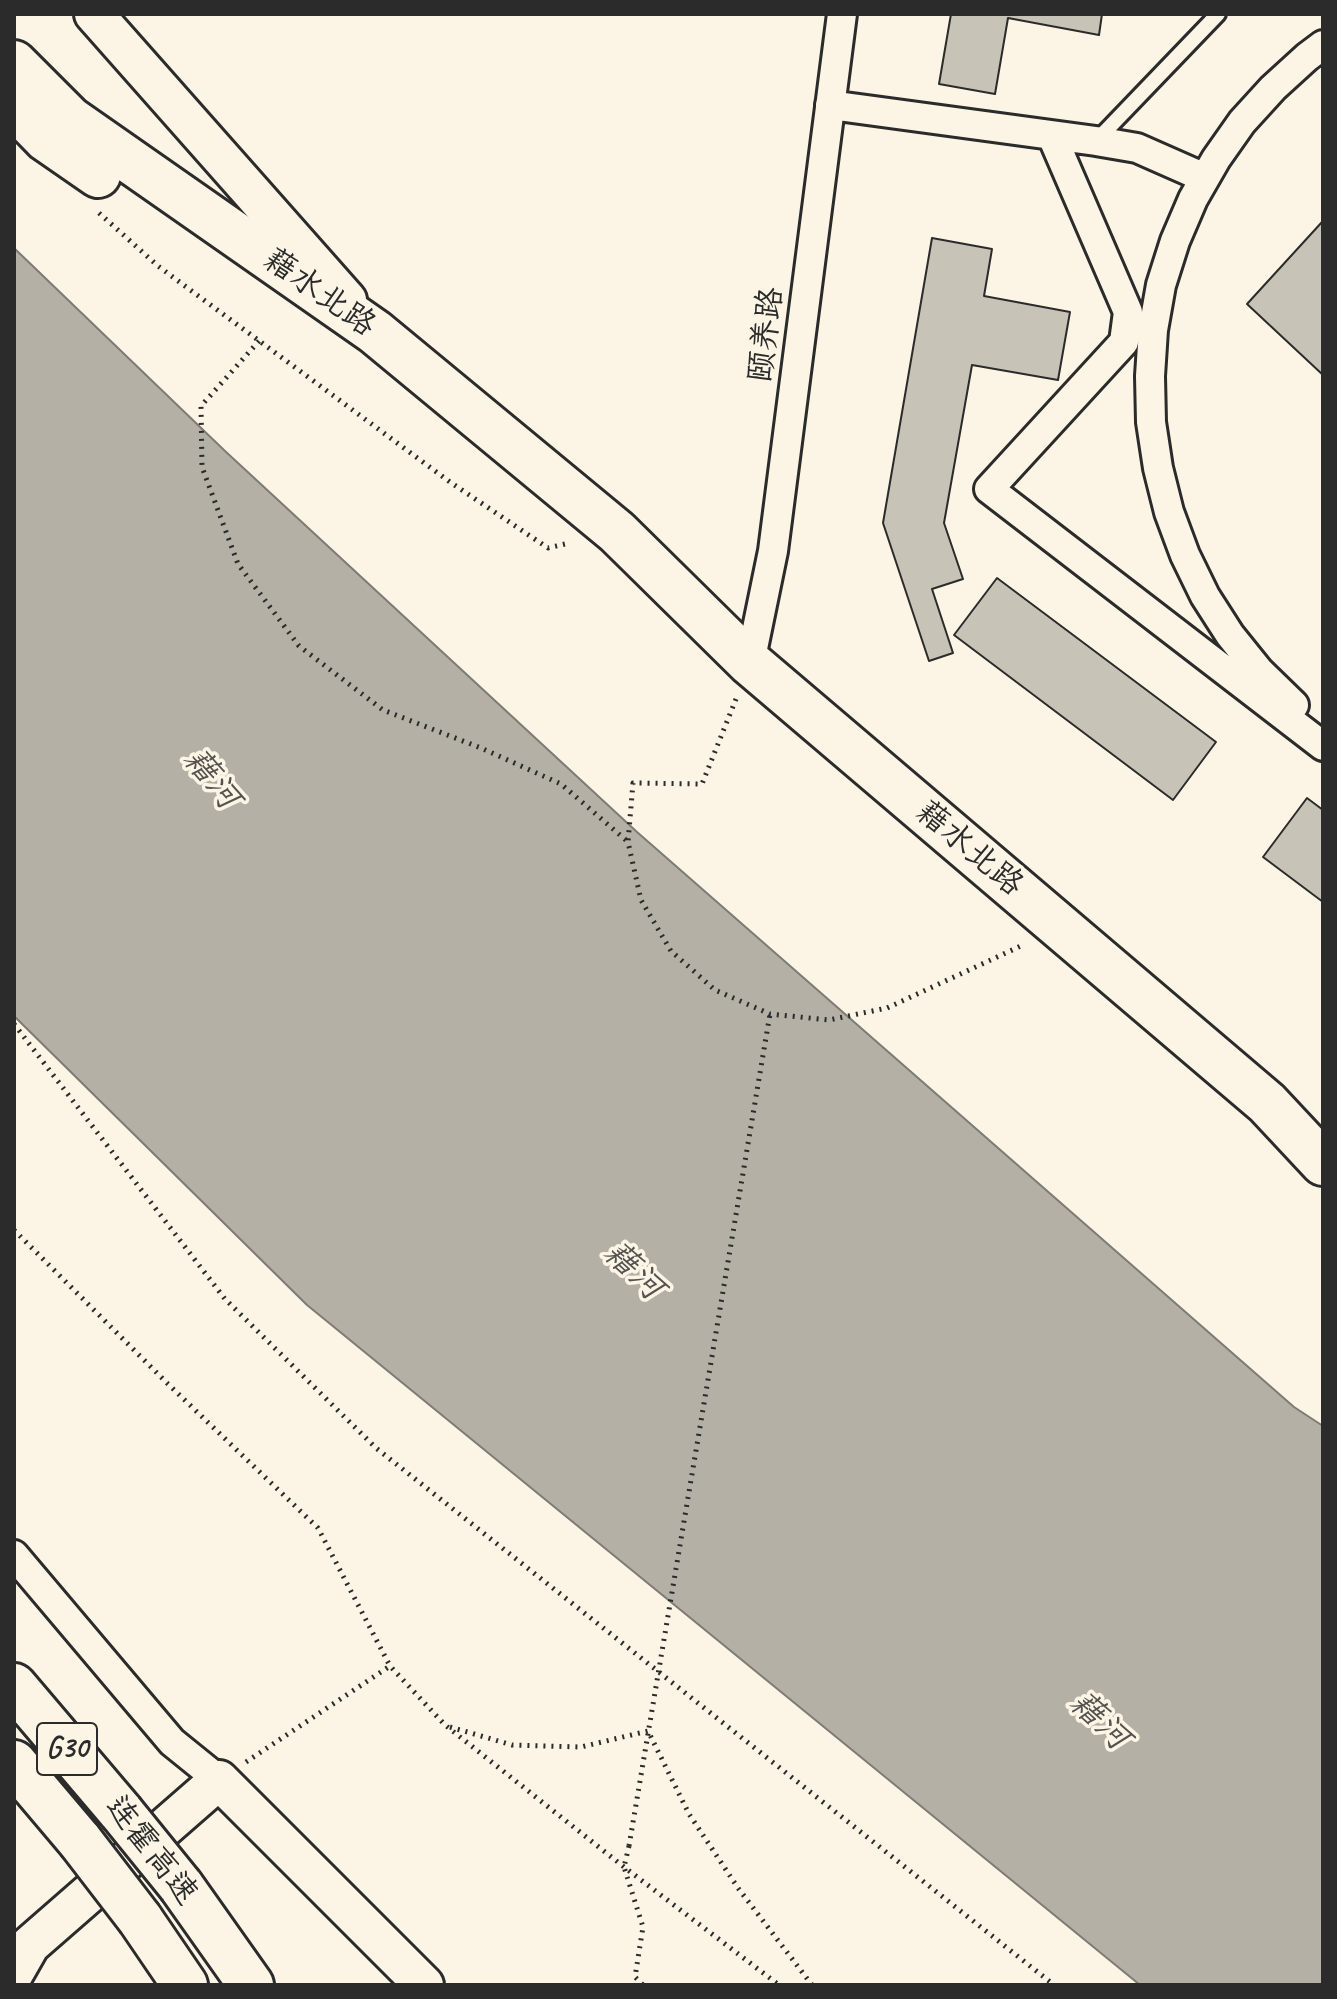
<!DOCTYPE html>
<html>
<head>
<meta charset="utf-8">
<style>
  body { margin:0 }
  #map { position:relative; width:1337px; height:1999px; overflow:hidden; background:#fcf5e5; font-family:Caveat,sans-serif }
  canvas { display:block }
  .frame { position:absolute; inset:0; border:16px solid #2b2b2b; pointer-events:none }
</style>
</head>
<body>
<div id="map">
<canvas width="1337" height="1999"></canvas>
<div class="frame"></div>
</div>
<script>
const context = document.querySelector('canvas').getContext('2d');
context.lineJoin = 'round';
function fillPath(path, color) { context.fillStyle = color; context.fill(path, 'evenodd'); }
const poly = rows => new Path2D(rows.map(r => 'M' + r).join(''));
function strokePath(path, color, width, dash) { context.strokeStyle = color; context.lineWidth = width; context.lineCap = dash ? 'butt' : 'round'; context.setLineDash(dash || []); context.stroke(path); }
function label(font, color, halo, rows, align = 'center') {
  context.font = font + ' Caveat,"LXGW WenKai TC",sans-serif'; context.lineWidth = 7; context.setLineDash([]); context.textBaseline = 'middle'; context.strokeStyle = halo; context.fillStyle = color; for (const [text, x, y, turn = 0] of rows) {
    context.save(); context.translate(x, y); context.rotate((+turn || 0) * Math.PI / 180); context.textAlign = isNaN(turn) ? turn : align; if (halo) context.strokeText(text, 0, 0); context.fillText(text, 0, 0); context.restore();
  }
}
const water = poly([
  [14,248,225,451,637,832,1294,1407,1323,1426,1323,1985,1140,1985,307,1305,14,1016,14,248]
]);
fillPath(water, '#b4b0a5');
strokePath(water, '#7d7b74', 2);
const building = poly([
  [951,14,1102,14,1099,35,1008,18,995,94,939,84,951,14],
  [1322,222,1323,222,1323,375,1247,304,1322,222],
  [932,238,992,249,984,296,1070,312,1058,380,972,365,944,523,963,579,932,589,953,653,929,661,883,523,932,238],
  [997,578,1216,742,1173,800,954,635,997,578],
  [1307,798,1323,810,1323,902,1263,857,1307,798]
]);
fillPath(building, '#c8c3b7');
strokePath(building, '#2b2b2b', 2);
const lane = poly([
  [1097,140,1218,14]
]);
const street = poly([
  [830,105,1096,141,1137,148,1205,178],
  [1052,136,1128,312,1124,342,989,489,1323,746],
  [750,663,773,551,842,14],
  [1294,705,1259,671,1230,635,1205,596,1185,555,1169,512,1158,468,1151,422,1150,376,1153,330,1161,285,1175,241,1193,199,1216,159,1242,122,1273,88,1307,57,1323,45],
  [14,1555,172,1742,219,1780]
]);
const secondary = poly([
  [94,14,347,300],
  [14,1973,30,1945,219,1780,424,1985]
]);
const primary = poly([
  [14,63,70,119,375,332,617,532,750,663,1267,1103,1323,1163],
  [14,106,46,139,98,175]
]);
const highway = poly([
  [14,1686,121,1812],
  [14,1763,80,1841],
  [181,1886,251,1985],
  [140,1919,185,1985]
]);
strokePath(lane, '#2b2b2b', 20);
strokePath(street, '#2b2b2b', 34);
strokePath(secondary, '#2b2b2b', 44);
strokePath(primary, '#2b2b2b', 50);
strokePath(highway, '#2b2b2b', 50);
strokePath(poly([
  [99,213,158,266,450,482,548,548,569,543],
  [259,341,201,406,202,467,238,564,299,646,383,710,481,748,561,784,627,841],
  [736,699,702,784,633,783,628,842,641,900,671,951,715,990,770,1014,829,1020,887,1008,1023,945],
  [14,1024,225,1299,376,1448,1054,1985],
  [14,1230,168,1384,318,1528,390,1666],
  [450,1727,512,1745,581,1747,648,1731,689,1814,738,1888,812,1985],
  [246,1762,390,1666,445,1725,624,1867,779,1985],
  [629,1846,624,1867,643,1927,635,1977,643,1985]
]), '#2b2b2b', 5, [2, 6]);
strokePath(lane, '#fcf5e5', 14);
strokePath(street, '#fcf5e5', 28);
strokePath(secondary, '#fcf5e5', 38);
strokePath(primary, '#fcf5e5', 44);
strokePath(highway, '#fcf5e5', 44);
const highwayBridge = poly([
  [121,1812,181,1886],
  [80,1841,140,1919]
]);
strokePath(highwayBridge, '#2b2b2b', 50, []);
strokePath(poly([
  [629,1846,770,1014]
]), '#2b2b2b', 5, [2, 6]);
strokePath(highwayBridge, '#fcf5e5', 44);
for (const [x, y, w] of [
  [67,1749,60]
]) { const box = new Path2D(); box.roundRect(x - w / 2, y - 26, w, 52, 6); context.fillStyle = '#fcf5e5'; context.fill(box); strokePath(box, '#2b2b2b', 2); }
label('bold 30px', '#2b2b2b', null, [
  ["G30",67,1749]
]);
label('32px', '#2b2b2b', '#fcf5e5', [
  ["藉水北路",319,293,35],
  ["颐养路",767,335,-83],
  ["藉水北路",969,849,40],
  ["连霍高速",151,1851,52]
]);
label('italic 34px', '#545350', '#fcf5e5', [
  ["藉河",211,779,51],
  ["藉河",633,1271,44],
  ["藉河",1099,1721,44]
]);
</script>
</body>
</html>
